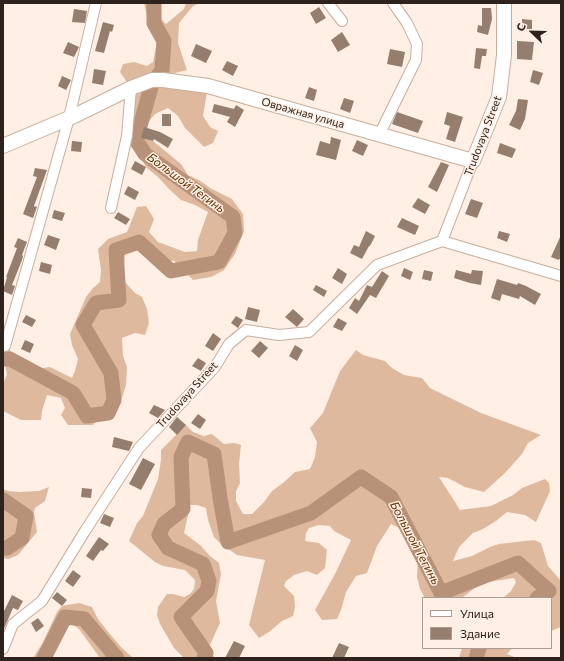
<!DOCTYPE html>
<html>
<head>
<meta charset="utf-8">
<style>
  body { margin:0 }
  #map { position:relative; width:564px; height:661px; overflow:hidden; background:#ffefe4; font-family:Commissioner,sans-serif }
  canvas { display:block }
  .frame { position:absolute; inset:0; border:4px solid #2d231c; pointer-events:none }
  .legend { position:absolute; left:422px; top:597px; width:130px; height:52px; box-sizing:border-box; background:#ffefe4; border:1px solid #ab9d94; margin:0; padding:5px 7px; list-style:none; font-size:12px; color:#2d231c }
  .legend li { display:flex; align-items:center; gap:8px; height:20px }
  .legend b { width:20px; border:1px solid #ab9d94 }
  .north { position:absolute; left:512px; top:12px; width:40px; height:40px; -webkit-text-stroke:3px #ffefe4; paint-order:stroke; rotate:293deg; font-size:11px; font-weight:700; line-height:16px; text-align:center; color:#2d231c }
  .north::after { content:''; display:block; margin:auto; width:14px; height:18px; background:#2d231c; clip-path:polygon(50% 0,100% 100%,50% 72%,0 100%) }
</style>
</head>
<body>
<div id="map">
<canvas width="564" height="661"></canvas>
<div class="frame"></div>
<ul class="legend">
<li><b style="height:5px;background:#fff"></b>Улица</li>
<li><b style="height:11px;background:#957e6d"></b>Здание</li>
</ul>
<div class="north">С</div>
</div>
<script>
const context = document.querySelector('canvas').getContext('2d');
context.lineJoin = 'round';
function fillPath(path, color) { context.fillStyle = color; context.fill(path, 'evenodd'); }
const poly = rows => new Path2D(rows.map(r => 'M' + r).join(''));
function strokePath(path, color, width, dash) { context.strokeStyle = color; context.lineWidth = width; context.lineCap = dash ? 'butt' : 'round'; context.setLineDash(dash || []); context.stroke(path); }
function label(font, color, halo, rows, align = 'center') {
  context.font = font + ' Commissioner,sans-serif'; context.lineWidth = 3; context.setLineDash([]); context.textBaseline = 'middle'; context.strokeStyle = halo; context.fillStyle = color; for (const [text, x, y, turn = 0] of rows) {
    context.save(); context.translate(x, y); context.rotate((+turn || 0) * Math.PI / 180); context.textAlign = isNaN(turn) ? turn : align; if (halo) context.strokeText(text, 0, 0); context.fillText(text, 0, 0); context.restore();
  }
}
fillPath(poly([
  [144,3,157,3,159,17,166,24,184,9,186,3,200,3,193,6,179,23,178,43,187,70,175,73,149,74,208,86,203,116,210,127,218,131,213,143,204,147,185,128,178,116,168,108,155,114,144,127,141,138,153,141,181,164,188,175,199,180,210,188,232,199,243,214,244,231,235,254,224,270,211,277,193,280,173,260,160,269,135,248,125,253,123,280,135,293,142,297,147,309,149,323,145,335,135,333,122,338,123,356,127,367,126,385,122,398,115,410,105,409,93,425,68,425,61,415,65,408,61,398,47,395,42,411,41,420,21,420,3,411,3,384,7,374,5,365,3,365,3,346,5,346,14,354,27,364,42,368,50,367,72,378,75,371,78,359,72,345,70,334,86,297,93,288,100,282,101,270,98,249,108,239,127,232,137,207,146,206,154,219,149,232,158,242,185,252,197,251,198,240,208,212,195,205,181,200,169,189,158,177,146,167,132,142,133,127,129,116,131,88,120,72,123,64,134,62,147,66,153,62,157,42,148,21],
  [356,350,363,355,385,361,392,368,404,375,422,378,430,388,481,413,541,435,528,443,522,454,505,473,484,492,465,487,448,478,439,477,460,510,491,506,513,495,522,488,545,479,549,483,550,491,536,522,525,515,507,512,496,521,483,529,473,533,459,547,453,561,472,556,490,547,499,544,534,540,541,543,548,566,561,581,561,627,551,631,551,598,503,598,511,591,516,582,514,578,481,583,462,598,425,598,420,589,417,577,418,561,414,551,408,541,406,531,391,524,377,546,367,573,356,576,346,592,341,610,337,619,322,620,315,610,335,574,351,540,334,531,330,526,319,525,309,528,306,533,305,541,319,543,327,550,325,568,317,575,307,571,294,575,286,581,284,586,294,596,295,607,293,616,282,621,269,632,259,638,249,625,265,560,237,555,221,544,214,537,208,520,206,508,197,505,190,505,184,533,200,545,210,556,219,563,221,574,216,601,220,623,208,649,215,658,184,658,174,648,160,624,157,615,158,607,167,594,173,594,184,597,190,594,194,589,195,580,185,570,163,566,155,562,129,541,137,523,143,516,158,479,161,460,161,450,186,425,193,432,204,436,212,434,224,444,234,443,241,445,239,464,240,483,236,491,236,501,243,514,252,514,264,502,272,491,283,483,295,472,310,469,315,457,317,442,310,428,323,413,340,371],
  [49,487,45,501,35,508,34,512,37,532,18,555,8,559,3,558,3,489,8,491,19,492,39,491],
  [79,603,92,607,98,619,109,633,121,647,133,658,100,658,79,629,68,621,49,658,33,658,43,642,57,612,62,606],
  [462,648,512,648,507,654,517,658,459,658]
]), '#dfb99e');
strokePath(poly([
  [3,359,10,359,73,393,87,416,108,413,114,400,111,373,83,325,96,303,119,300,116,250,139,242,171,271,219,262,235,233,233,217,145,154,136,140,152,84,162,70,164,41,154,23,154,3],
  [3,500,26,516,22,538,7,548,3,548],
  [44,658,65,617,84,619,117,658],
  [204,658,206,653,181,617,207,591,209,581,203,564,168,548,159,535,164,524,183,509,181,457,188,442,214,454,220,498,228,542,311,513,361,477,391,497,441,593,518,563,549,591,537,598],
  [476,658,479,648]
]), '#b79278', 15);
fillPath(poly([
  [319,7,326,18,316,24,310,13],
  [482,8,491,8,492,19,488,35,477,32,478,25,482,26],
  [74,9,87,11,85,23,72,22],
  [522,19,532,20,532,29,522,29],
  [103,22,114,25,112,32,110,31,104,53,95,51],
  [342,32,350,45,338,52,331,40],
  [517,41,534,42,532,60,517,59],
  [68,42,79,47,74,57,63,53],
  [196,44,212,51,206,63,191,56],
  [476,48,487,49,486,56,482,56,480,69,474,68],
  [390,49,405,52,402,67,387,64],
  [227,61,238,66,233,76,222,70],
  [94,69,106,71,103,85,92,83],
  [533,70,543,73,539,85,530,82],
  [62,76,71,80,66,90,58,86],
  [309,87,317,90,314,101,305,98],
  [344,98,354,101,350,113,340,109],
  [518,99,528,100,525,119,520,130,509,125,516,111],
  [214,104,234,109,236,105,244,110,235,127,227,122,230,117,212,112],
  [397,112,423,121,418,133,392,124],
  [447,112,463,117,455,142,446,139,450,126,444,124],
  [162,114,171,114,171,126,162,126],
  [144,127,160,132,173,139,168,148,154,139,153,141,141,138],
  [331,137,341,140,336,160,316,155,320,141,330,144],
  [357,140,368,145,363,156,352,151],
  [72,141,82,142,81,152,71,151],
  [500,143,516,149,512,158,497,153],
  [135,161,146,167,142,175,131,169],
  [441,162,449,165,437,192,428,187],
  [35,168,47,170,34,206,37,207,33,218,23,214,37,177,33,176],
  [128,186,139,192,135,200,124,194],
  [418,198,430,205,425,214,412,207],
  [471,199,483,203,477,218,465,214],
  [54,210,65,213,62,221,52,218],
  [118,212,130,219,126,225,114,218],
  [402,218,419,226,415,235,397,227],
  [366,231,375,236,370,246,369,246,362,259,350,253,354,245,359,247],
  [499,231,510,234,507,242,497,238],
  [48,235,60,239,56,250,44,245],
  [561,235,561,256,559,260,551,257],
  [18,238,27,242,22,255,23,256,22,260,12,285,15,286,12,295,3,291,7,277,6,277,17,248,14,247],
  [41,262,52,265,50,274,39,271],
  [338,268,347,274,342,284,332,278],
  [404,268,413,272,410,280,401,276],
  [424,270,433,272,431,281,422,279],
  [456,270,471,274,472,270,483,271,481,285,470,283,454,278],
  [382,271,389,276,376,298,370,295,357,314,349,308,355,298,359,301,367,285,372,287],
  [497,279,517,285,518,283,526,286,541,294,535,305,520,296,519,299,502,294,500,301,491,298],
  [316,285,327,291,324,297,313,290],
  [248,307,260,310,257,322,245,319],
  [293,309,304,319,297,327,285,317],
  [26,315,36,320,32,327,22,322],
  [236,316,243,320,238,328,231,323],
  [338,318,347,323,342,331,333,327],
  [213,333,221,339,213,351,205,346],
  [25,340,34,344,30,353,21,349],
  [260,341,268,348,259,358,251,351],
  [295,345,303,350,297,361,289,356],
  [198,358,206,363,201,371,192,366],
  [154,405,165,410,158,418,149,413],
  [198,414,206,420,200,429,191,423],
  [177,417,186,425,177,435,169,427],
  [114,437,133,442,129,451,112,447],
  [143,458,155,464,141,490,129,484],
  [82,488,92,489,91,498,81,497],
  [104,514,114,518,110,527,100,523],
  [99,537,109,544,103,551,101,550,93,561,86,556],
  [73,570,81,576,73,587,65,581],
  [57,592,67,600,62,606,52,598],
  [12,595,23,601,18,610,13,608,3,631,3,613],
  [38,618,44,626,36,632,31,623],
  [234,641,245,646,239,658,225,658],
  [339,643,349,647,344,658,332,658]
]), '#957e6d');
const street = poly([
  [328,3,342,21],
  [379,135,416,60,417,44,407,23,393,3],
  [111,208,127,136,131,88],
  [442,241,473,161],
  [3,346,5,346,69,118,96,3],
  [3,649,13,624,42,601,85,531,139,448,215,367,229,344,246,330,279,335,309,332,377,265,442,241,561,276]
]);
const secondary = poly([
  [3,146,74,116,131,88,152,80,163,80,208,86,473,161,499,97,504,55,504,3]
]);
strokePath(street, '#c7ae9c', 12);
strokePath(secondary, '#c7ae9c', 16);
strokePath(street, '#fff', 10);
strokePath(secondary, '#fff', 14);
label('11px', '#2d231c', '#ffefe4', [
  ["Овражная улица",303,113,16],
  ["Trudovaya Street",483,136,-69],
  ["Trudovaya Street",187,395,-48]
]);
label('italic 12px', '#613102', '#ffefe4', [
  ["Большой Тегинь",186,183,36],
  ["Большой Тегинь",415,543,62]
]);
</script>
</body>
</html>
